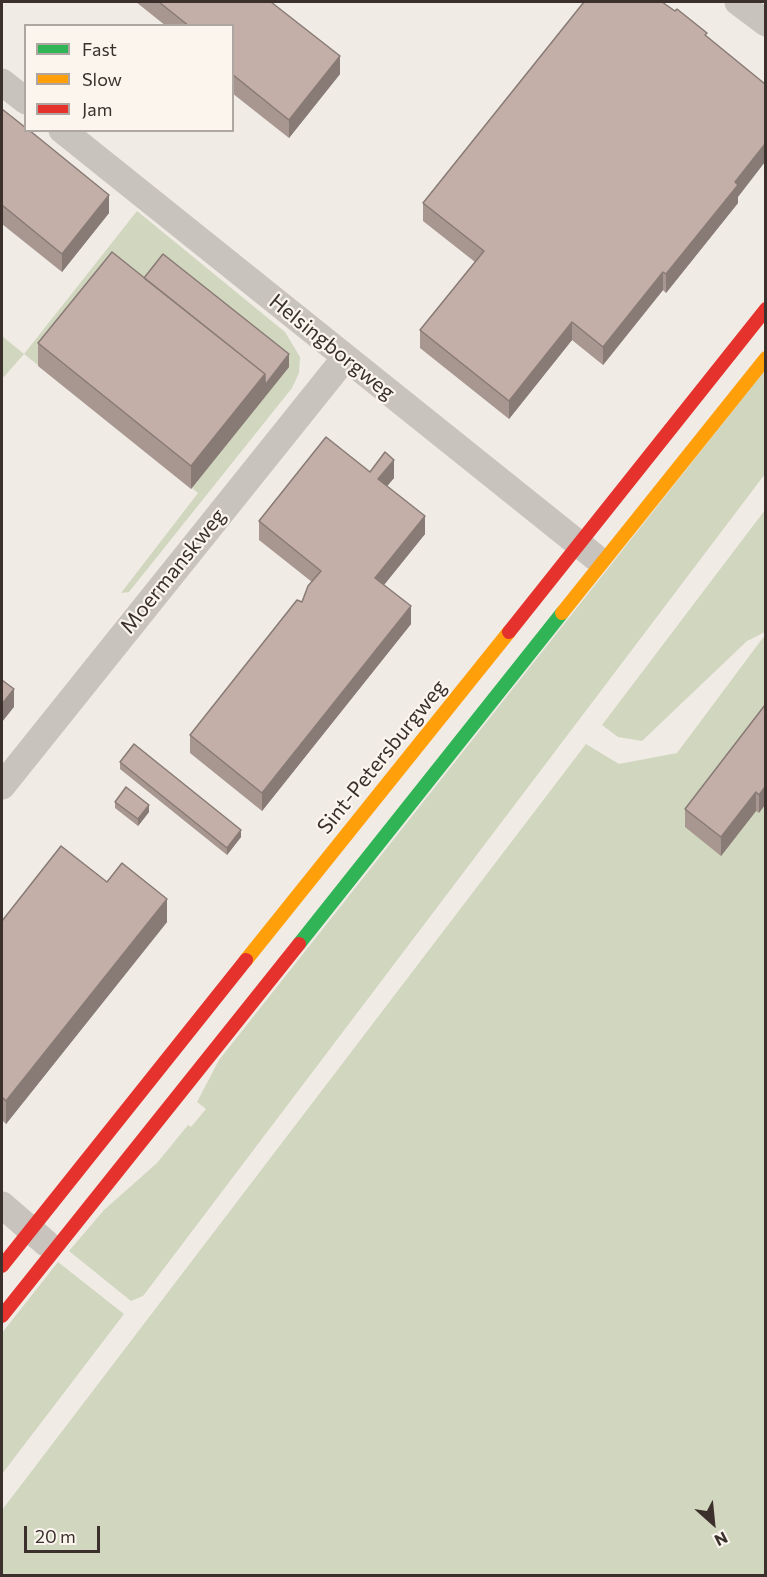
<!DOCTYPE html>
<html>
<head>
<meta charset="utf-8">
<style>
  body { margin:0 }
  #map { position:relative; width:767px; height:1577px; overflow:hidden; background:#f0ebe5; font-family:Commissioner,sans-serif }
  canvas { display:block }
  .frame { position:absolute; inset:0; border:3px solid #3b302b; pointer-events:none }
  .legend { position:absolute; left:24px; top:24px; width:210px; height:108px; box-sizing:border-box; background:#fbf5ee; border:2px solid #aea6a0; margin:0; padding:8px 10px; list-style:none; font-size:18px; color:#3b302b }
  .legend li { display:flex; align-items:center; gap:12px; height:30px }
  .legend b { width:30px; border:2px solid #aea6a0 }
  .north { position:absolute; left:683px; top:1493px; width:60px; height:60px; -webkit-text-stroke:4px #fbf5ee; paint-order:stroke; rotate:153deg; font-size:16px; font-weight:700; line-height:24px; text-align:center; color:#3b302b }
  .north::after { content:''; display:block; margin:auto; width:21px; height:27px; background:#3b302b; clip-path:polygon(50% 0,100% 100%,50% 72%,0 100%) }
  .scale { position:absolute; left:24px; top:1526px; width:76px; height:27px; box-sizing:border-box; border:3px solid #3b302b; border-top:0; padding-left:8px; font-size:18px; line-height:21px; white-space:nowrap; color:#3b302b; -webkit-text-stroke:4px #fbf5ee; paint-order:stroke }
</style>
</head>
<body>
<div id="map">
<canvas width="767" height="1577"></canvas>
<div class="frame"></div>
<ul class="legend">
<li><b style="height:8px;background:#30b455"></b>Fast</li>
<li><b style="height:8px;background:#ff9f0a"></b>Slow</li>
<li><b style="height:8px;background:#e5322d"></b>Jam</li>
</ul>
<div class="north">N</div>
<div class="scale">20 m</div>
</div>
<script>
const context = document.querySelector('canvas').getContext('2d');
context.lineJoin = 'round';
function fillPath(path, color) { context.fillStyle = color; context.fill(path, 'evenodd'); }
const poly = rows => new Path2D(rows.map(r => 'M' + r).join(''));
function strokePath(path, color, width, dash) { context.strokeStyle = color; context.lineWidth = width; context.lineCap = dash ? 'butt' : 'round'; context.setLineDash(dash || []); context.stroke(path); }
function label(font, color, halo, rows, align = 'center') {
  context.font = font + ' Commissioner,sans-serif'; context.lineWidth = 4.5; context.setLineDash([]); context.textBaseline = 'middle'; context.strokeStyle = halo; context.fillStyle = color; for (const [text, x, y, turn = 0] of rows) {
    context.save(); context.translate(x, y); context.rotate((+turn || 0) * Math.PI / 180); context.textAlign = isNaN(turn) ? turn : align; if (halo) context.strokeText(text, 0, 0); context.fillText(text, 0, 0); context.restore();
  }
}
fillPath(poly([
  [137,211,285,332,300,357,299,373,292,388,129,592,121,593,198,493,24,354,2,379,2,336,24,354],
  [765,370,765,474,143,1296,131,1301,69,1251,104,1210,157,1163,188,1125,191,1127,206,1109,197,1102,219,1060],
  [765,510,765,632,747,641,642,741,618,737,602,725],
  [765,635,765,1575,2,1575,2,1510,586,744,619,764,677,753],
  [58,1262,124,1314,2,1474,2,1333]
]), '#d1d6bf');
strokePath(poly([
  [738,2,766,23],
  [2,82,26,101],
  [62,130,595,557],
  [2,786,345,358],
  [2,1205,46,1243]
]), '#c9c3be', 27);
strokePath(poly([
  [299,944,562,613]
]), '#30b455', 14);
strokePath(poly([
  [562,613,766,358],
  [246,960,509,632]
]), '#ff9f0a', 14);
strokePath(poly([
  [509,632,766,309],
  [2,1266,246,960],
  [2,1316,299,944]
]), '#e5322d', 14);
fillPath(poly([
  [136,2,271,2,340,74,289,138,232,93,232,26,166,26],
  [707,37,738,197,738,203,666,293,663,290,603,365,572,340,509,419,420,348,420,330,475,262,423,221,423,203],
  [2,109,109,213,62,272,2,224],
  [144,278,289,367,191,489,38,366,38,343],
  [370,472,394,478,387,486,425,534,384,585,411,624,262,811,190,753,190,735,302,602,312,582,259,540,259,521],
  [765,705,759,813,756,811,721,856,685,827,685,809],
  [120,762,241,837,227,855,120,769],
  [115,802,149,812,138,826,115,808],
  [107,882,167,922,6,1124,2,1120,2,921]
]), '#a89690');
fillPath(poly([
  [340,56,340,74,289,138,289,120],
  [765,144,765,162,738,197,738,203,666,293,666,274,735,182],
  [109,195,109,213,62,272,62,254],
  [663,272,663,290,603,365,603,347],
  [572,322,572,340,509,419,509,401],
  [289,354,289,367,191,489,191,466,265,374],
  [394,460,394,478,378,497,378,479],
  [425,516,425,534,375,596,375,578],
  [411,606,411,624,262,811,262,793],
  [14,689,14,707,2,722,2,704],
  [765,787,765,805,759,813,759,795],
  [756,792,756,811,721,856,721,837],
  [149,805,149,812,138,826,138,819],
  [241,830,241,837,227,855,227,848],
  [167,899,167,922,6,1124,6,1101]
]), '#887a75');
const building = poly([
  [159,2,271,2,340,56,289,120,232,74,232,26,189,26,159,2],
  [584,2,662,2,675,11,677,9,707,33,705,35,765,84,765,144,735,182,738,185,666,274,663,272,603,347,572,322,509,401,420,330,484,251,423,203,584,2],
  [2,109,26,128,26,130,29,130,109,195,62,254,2,205,2,109],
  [112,252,265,374,191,466,38,343,112,252],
  [163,254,289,354,265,385,265,374,144,278,163,254],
  [326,437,370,472,385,452,394,460,378,479,425,516,375,578,411,606,262,793,190,735,297,600,302,602,308,586,321,571,259,521,326,437],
  [2,680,14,689,2,704,2,680],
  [765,705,765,787,759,795,756,792,721,837,685,809,765,705],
  [134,744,241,830,227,848,120,762,134,744],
  [126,787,149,805,138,819,115,802,126,787],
  [61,846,107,882,122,863,167,899,6,1101,2,1097,2,921,61,846]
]);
fillPath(building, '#c3afa7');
strokePath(building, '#887a75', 1.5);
label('21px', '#3b302b', '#fbf5ee', [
  ["Helsingborgweg",332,347,39],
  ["Moermanskweg",173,571,-51],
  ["Sint-Petersburgweg",382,757,-51]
]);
</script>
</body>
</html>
